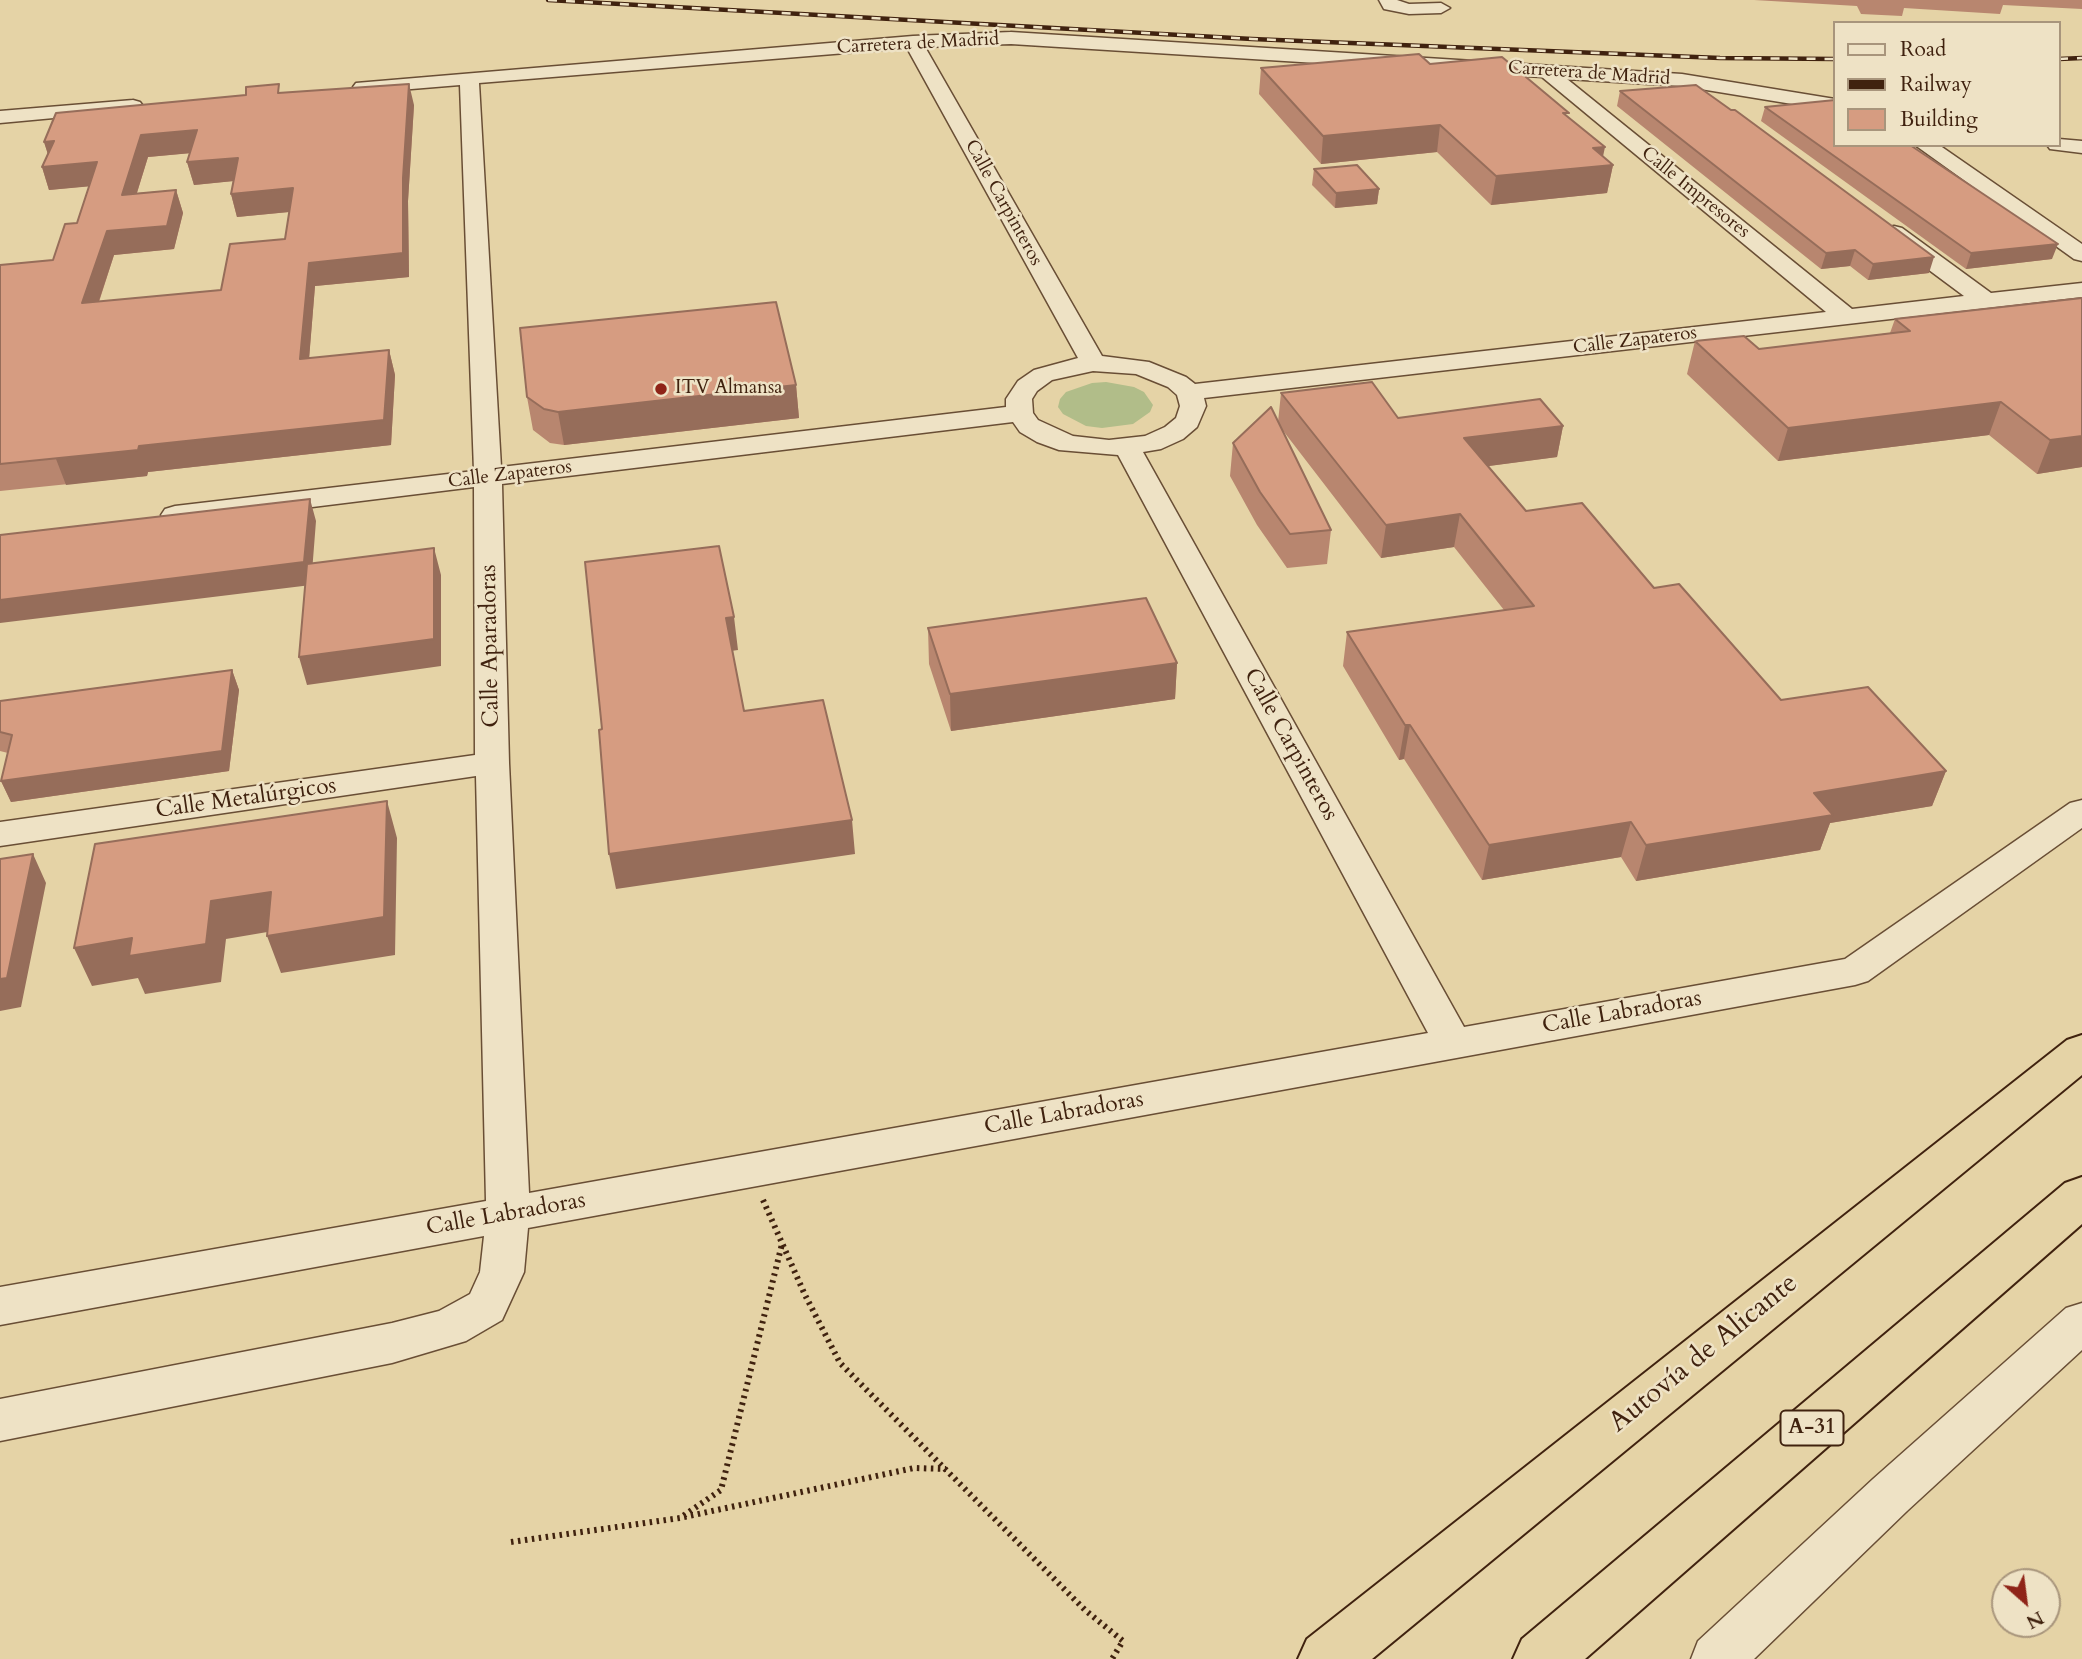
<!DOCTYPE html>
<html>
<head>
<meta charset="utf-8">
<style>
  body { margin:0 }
  #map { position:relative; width:2082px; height:1659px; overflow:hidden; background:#e5d3a6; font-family:Cardo,serif }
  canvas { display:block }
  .legend { position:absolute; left:1833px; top:21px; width:228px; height:126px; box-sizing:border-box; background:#eee2c5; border:2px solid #a8957c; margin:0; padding:9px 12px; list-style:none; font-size:21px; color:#40220f }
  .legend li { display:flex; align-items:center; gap:14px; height:35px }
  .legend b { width:35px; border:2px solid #a8957c }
  .north { position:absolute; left:1991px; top:1568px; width:70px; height:70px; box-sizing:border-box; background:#eee2c5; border:2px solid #a8957c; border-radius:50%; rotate:152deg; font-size:19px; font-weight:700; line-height:28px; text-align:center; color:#40220f }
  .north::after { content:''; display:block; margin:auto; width:24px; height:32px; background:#8f2418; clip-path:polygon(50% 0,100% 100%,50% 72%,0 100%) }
</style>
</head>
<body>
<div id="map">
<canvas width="2082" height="1659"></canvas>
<ul class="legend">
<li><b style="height:9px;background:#eee2c5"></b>Road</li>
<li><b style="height:9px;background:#40220f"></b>Railway</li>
<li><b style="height:19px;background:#d69c81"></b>Building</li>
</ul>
<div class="north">N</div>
</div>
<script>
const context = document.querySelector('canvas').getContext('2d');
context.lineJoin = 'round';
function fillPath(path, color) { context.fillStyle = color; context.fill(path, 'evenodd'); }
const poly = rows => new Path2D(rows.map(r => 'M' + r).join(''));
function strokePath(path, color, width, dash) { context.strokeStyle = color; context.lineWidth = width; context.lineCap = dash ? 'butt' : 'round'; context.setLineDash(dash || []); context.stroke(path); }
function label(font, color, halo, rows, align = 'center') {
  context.font = font + ' Cardo,serif'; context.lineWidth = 5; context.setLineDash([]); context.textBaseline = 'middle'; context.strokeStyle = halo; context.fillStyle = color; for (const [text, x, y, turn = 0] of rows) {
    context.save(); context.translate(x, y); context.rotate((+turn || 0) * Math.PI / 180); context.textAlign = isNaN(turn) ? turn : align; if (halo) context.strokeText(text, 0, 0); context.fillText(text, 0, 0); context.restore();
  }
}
fillPath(poly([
  [1106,382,1134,387,1144,392,1153,405,1150,412,1133,424,1102,428,1086,426,1063,414,1058,407,1060,399,1066,392,1092,383]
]), '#b1bd89');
const minor = poly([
  [1379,0,1397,0,1409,4,1441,3,1450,8,1441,13,1409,14,1384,9,1379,0],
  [1011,32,1682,74,1835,99,1835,111,1682,86,1567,79,1852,309,1964,296,1886,238,1883,233,1886,228,1894,226,1902,228,1991,293,2082,283,2082,297,1204,398,1206,406,1197,427,1183,439,1161,449,1143,452,1464,1027,1845,959,2070,803,2082,800,2082,828,1868,981,1855,985,528,1228,524,1272,502,1320,466,1341,392,1363,0,1441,0,1399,392,1323,439,1311,470,1294,480,1272,484,1236,0,1325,0,1287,486,1201,476,776,0,846,0,822,475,755,474,487,175,524,165,521,161,515,165,509,175,506,474,471,460,85,363,93,353,87,356,83,913,36,1011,32],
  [1011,44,1542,77,1826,312,1195,384,1186,377,1149,362,1102,356,925,47,1011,44],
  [907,48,1078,358,1034,370,1018,381,1006,399,1006,407,501,467,479,83,907,48],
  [1093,371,1136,374,1168,387,1177,395,1180,406,1176,418,1165,427,1145,436,1109,440,1073,436,1038,420,1033,413,1032,399,1037,391,1052,380,1093,371],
  [1013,422,1020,432,1037,442,1059,450,1118,455,1428,1033,529,1193,509,763,502,484,1013,422],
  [133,100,140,102,143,106,140,110,0,123,0,111,133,100],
  [2059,139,2082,141,2082,153,2050,149,2047,145,2059,145,2059,139],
  [1915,145,1939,145,2082,244,2082,261,2074,259,1915,145],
  [2082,1303,2082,1350,1907,1511,1754,1659,1691,1659,1698,1641,1873,1479,2066,1308,2082,1303]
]);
const highway = poly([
  [2082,1035,2082,1075,1372,1659,1298,1659,1307,1639,2067,1040,2082,1035],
  [2082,1177,2082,1224,1585,1659,1513,1659,1522,1639,2065,1183,2082,1177]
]);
strokePath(minor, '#694e35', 3);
strokePath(highway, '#40220f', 4);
strokePath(poly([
  [763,1200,805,1295,840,1363,1085,1610,1123,1641,1112,1659],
  [684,1517,914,1468,946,1469],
  [511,1542,680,1518,721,1490,782,1244]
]), '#40220f', 6, [2.5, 4.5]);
fillPath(minor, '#eee2c5');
fillPath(highway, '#e5d3a6');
const rail = poly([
  [548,0,1252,39,1720,58,1835,59],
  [2059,59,2082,58]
]);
strokePath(rail, '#40220f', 4.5);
strokePath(rail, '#eee2c5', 2.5, [9]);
fillPath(poly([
  [1754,0,2082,0,2082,9,2003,5,2000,14,1904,8,1902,16,1861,14,1857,6],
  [1430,64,1568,118,1603,157,1613,165,1607,193,1491,205,1437,152,1321,164,1259,94,1261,68],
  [1620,91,1929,273,1868,280,1850,266,1821,269,1617,106],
  [281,93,414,105,408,201,409,277,315,286,309,358,389,350,395,375,391,445,148,472,147,476,0,491,0,265,53,260,77,223,89,186,49,190,42,167,48,154,44,142],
  [190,153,187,162,194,185,233,181,231,194,237,217,289,212,285,239,221,290,99,302,114,255,174,249,183,213,176,190,137,193,148,157],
  [1765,107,2052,259,1966,269,1761,121],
  [1314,169,1379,189,1377,204,1335,208,1312,185],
  [2082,298,2082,467,2037,474,1989,435,1778,461,1687,374,1695,341,1759,349,1890,333,1895,319],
  [796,385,799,418,564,445,550,443,533,430,527,397],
  [1281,393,1398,418,1563,426,1557,457,1488,466,1526,511,1654,588,1781,700,1946,771,1932,806,1830,823,1820,850,1636,881,1621,857,1482,880,1404,759,1399,760,1343,666,1347,632,1504,610,1454,547,1381,558,1281,428,1331,530,1327,564,1287,568,1257,525,1230,476,1233,443,1278,422],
  [928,628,1177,663,1175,699,951,731,929,664],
  [232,670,239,690,229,771,11,802,1,781,8,753,0,751,0,701]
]), '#b8866f');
fillPath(poly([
  [409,84,414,105,408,201,409,277,315,286,307,384,300,359,309,263,403,178],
  [1440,125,1437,152,1321,164,1323,136],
  [197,130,203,152,148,157,129,218,122,195,141,135],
  [54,141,51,164,44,142],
  [1605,147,1601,166,1613,165,1607,193,1491,205,1496,176,1593,148],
  [238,158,244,180,194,185,187,162],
  [97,162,104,185,49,190,42,167],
  [293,188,299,211,237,217,231,194],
  [1379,189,1377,204,1335,208,1336,193],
  [176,190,183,213,174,249,114,255,90,328,82,303,107,231],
  [2058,244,2052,259,1966,269,1971,253],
  [1855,250,1850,266,1821,269,1826,253],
  [1934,257,1929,273,1868,280,1873,264],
  [389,350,395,375,391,445,148,472,147,476,66,485,56,459,139,446],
  [796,385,799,418,564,445,558,412],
  [2001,402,1989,435,1778,461,1788,428],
  [1563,426,1557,457,1459,470,1464,438],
  [2082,436,2082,467,2037,474,2050,440],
  [310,499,316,521,311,585,0,623,0,600],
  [1460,514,1454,547,1381,558,1386,525],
  [434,548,441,575,441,666,307,685,299,657],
  [734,617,738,650,731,651,726,618],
  [1177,663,1175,699,951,731,950,694],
  [232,670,239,690,229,771,11,802,1,781],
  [1405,725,1410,725,1404,759,1399,760],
  [1946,771,1932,806,1830,823,1820,850,1636,881,1646,845,1814,793],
  [387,801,397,838,395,955,281,973,267,936],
  [852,820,855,854,616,889,609,854],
  [1631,822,1621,857,1482,880,1489,845],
  [33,854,46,883,21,1007,0,1011,0,979],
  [271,892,285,929,226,939,221,982,145,994,138,978,92,986,74,948,211,901]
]), '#966d5a');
const building = poly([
  [1419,54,1430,64,1502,57,1569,113,1563,113,1605,147,1593,148,1613,165,1496,176,1440,125,1323,136,1261,68,1419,54],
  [279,84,278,93,409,84,403,178,403,253,309,263,300,359,389,350,384,420,139,446,138,450,0,464,0,265,53,260,65,224,77,223,97,162,42,167,54,141,44,142,56,113,246,95,246,87,279,84],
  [197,130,187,162,238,158,231,194,293,188,285,239,230,244,221,290,82,303,107,231,167,226,176,190,122,195,141,135,197,130],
  [1696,85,1731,110,1735,110,1934,257,1873,264,1855,250,1826,253,1620,91,1696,85],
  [1835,100,1835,145,1910,145,2058,244,1971,253,1765,107,1835,100],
  [1357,165,1379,189,1336,193,1314,169,1357,165],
  [2082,298,2082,436,2050,440,2001,402,1788,428,1695,341,1744,336,1759,349,1910,331,1895,319,2082,298],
  [776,302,796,385,558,412,544,409,527,397,520,328,776,302],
  [1372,382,1398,418,1540,399,1563,426,1464,438,1526,511,1582,503,1654,588,1679,584,1781,700,1868,687,1946,771,1814,793,1833,815,1646,845,1631,822,1489,845,1410,725,1405,725,1347,632,1534,606,1460,514,1386,525,1281,393,1372,382],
  [1271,407,1331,530,1290,534,1260,492,1233,443,1271,407],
  [310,499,304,562,0,600,0,535,310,499],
  [719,546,734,617,726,618,744,711,823,700,852,820,609,854,599,730,602,729,585,562,719,546],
  [434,548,434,639,299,657,307,564,434,548],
  [1146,598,1177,663,950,694,928,628,1146,598],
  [232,670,222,751,1,781,12,735,0,732,0,701,232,670],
  [387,801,384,917,267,936,271,892,211,901,206,944,129,956,132,938,74,948,95,844,387,801],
  [33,854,7,978,0,979,0,859,33,854]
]);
fillPath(building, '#d69c81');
strokePath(building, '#966d5a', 2);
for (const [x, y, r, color] of [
  [661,389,7,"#8f2418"]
]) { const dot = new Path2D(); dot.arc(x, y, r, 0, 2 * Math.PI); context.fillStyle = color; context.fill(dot); strokePath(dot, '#eee2c5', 2.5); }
label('19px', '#40220f', '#eee2c5', [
  ["Carretera de Madrid",918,44,-3],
  ["Carretera de Madrid",1589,74,4],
  ["Calle Impresores",1695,193,39],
  ["Calle Carpinteros",1003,203,61],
  ["Calle Zapateros",1635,341,-7],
  ["Calle Zapateros",510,475,-7]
]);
label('19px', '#40220f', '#eee2c5', [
  ["ITV Almansa",675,389]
], 'left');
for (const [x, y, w] of [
  [1812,1428,63]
]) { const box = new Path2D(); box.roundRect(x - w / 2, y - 17.5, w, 35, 5); context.fillStyle = '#eee2c5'; context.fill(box); strokePath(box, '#40220f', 2); }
label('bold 21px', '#40220f', null, [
  ["A-31",1812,1428]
]);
label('23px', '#40220f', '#eee2c5', [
  ["Calle Aparadoras",491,646,-91],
  ["Calle Carpinteros",1290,745,61],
  ["Calle Metalúrgicos",246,799,-8],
  ["Calle Labradoras",1622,1013,-10],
  ["Calle Labradoras",1064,1114,-10],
  ["Calle Labradoras",506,1215,-10]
]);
label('28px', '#40220f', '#eee2c5', [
  ["Autovía de Alicante",1704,1354,-39]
]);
</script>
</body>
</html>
